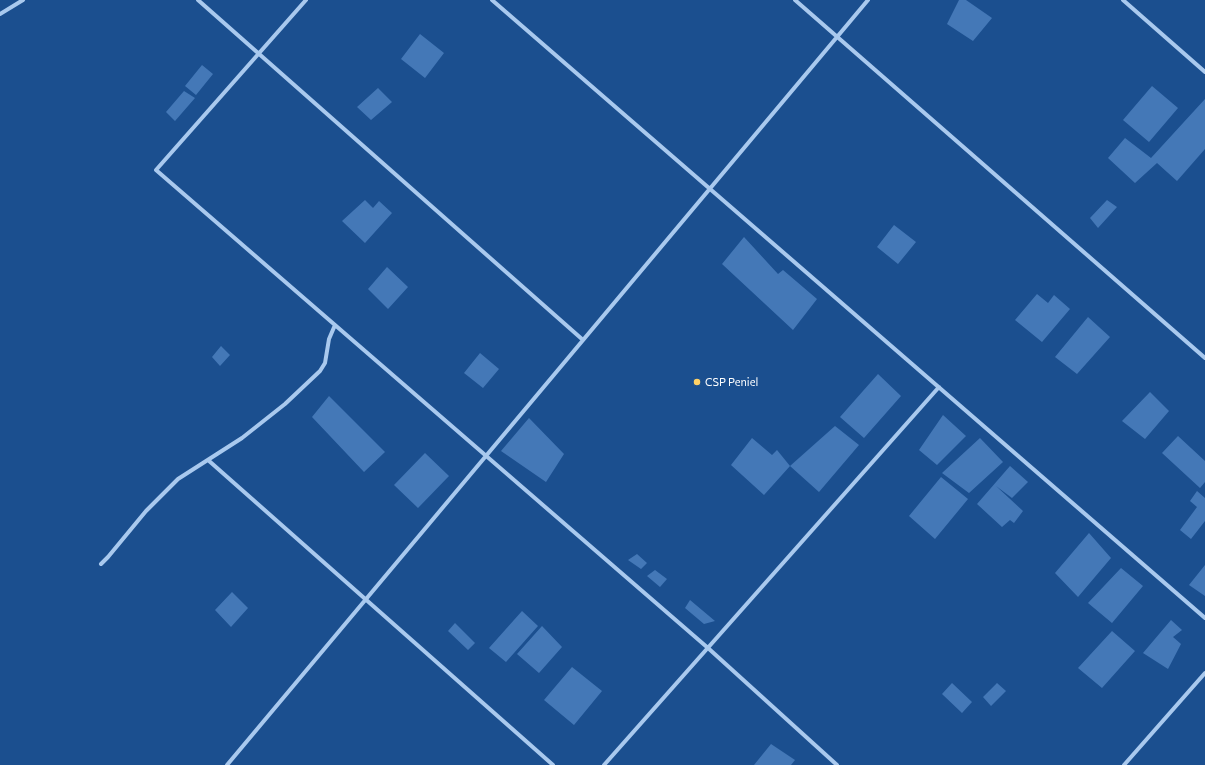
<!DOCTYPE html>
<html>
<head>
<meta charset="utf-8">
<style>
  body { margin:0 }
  canvas { display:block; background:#1b4f8f }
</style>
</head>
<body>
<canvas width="1205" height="765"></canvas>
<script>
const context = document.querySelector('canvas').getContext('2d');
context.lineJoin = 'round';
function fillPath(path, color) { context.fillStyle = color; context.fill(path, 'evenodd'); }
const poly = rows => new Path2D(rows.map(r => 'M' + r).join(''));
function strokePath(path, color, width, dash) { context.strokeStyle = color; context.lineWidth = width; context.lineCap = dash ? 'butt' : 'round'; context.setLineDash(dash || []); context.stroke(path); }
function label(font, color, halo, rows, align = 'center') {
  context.font = font + ' Commissioner,sans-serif'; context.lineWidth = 3; context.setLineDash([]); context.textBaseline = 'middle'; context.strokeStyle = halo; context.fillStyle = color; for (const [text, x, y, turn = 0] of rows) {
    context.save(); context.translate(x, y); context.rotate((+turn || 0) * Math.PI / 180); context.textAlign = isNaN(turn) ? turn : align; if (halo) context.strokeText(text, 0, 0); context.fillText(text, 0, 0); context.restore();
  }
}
fillPath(poly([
  [959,0,966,0,992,18,973,41,947,24],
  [420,34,444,53,425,78,401,59],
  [202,65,213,74,196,95,185,86],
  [1152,86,1178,108,1149,142,1123,120],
  [378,88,392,102,371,120,357,107],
  [184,91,195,98,175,121,166,112],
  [1205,99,1205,149,1177,181,1157,163,1135,183,1108,158,1125,138,1151,158],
  [365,200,373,208,379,201,392,213,365,243,342,221],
  [1107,200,1117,207,1098,228,1090,218],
  [894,225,916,242,898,264,877,247],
  [744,237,778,274,783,270,817,299,793,330,722,264],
  [387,267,408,287,388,309,368,289],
  [1037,294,1048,303,1054,295,1070,309,1042,342,1015,320],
  [1088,317,1110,337,1077,374,1055,357],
  [221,346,230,355,220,366,212,357],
  [480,353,499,369,483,388,464,373],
  [878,374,901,396,864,438,840,417],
  [1150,392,1169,411,1145,439,1122,421],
  [329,396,385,452,364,472,312,417],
  [943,415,966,436,937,465,919,450],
  [529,418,564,454,546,482,501,451],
  [835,426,859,445,819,492,790,466],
  [1178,436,1205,461,1205,482,1200,488,1162,453],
  [752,438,772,455,777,450,790,466,764,495,731,465],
  [980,438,1003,462,969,493,942,473],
  [425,453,449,476,418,508,394,485],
  [1010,466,1028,482,1012,498,996,486,1023,511,1014,523,1010,520,1002,527,977,504],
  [941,477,968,499,935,539,909,516],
  [1197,491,1205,498,1205,521,1191,539,1180,530,1197,507,1190,501],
  [1089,533,1111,558,1078,597,1055,573],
  [637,554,647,563,641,569,628,560],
  [1205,565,1205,596,1189,585],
  [1121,568,1143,586,1112,623,1088,603],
  [655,570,667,579,660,587,647,576],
  [232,592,248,608,231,627,215,610],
  [690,600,715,621,704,624,685,608],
  [522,611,538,626,506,662,489,648],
  [1171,620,1182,630,1173,637,1181,644,1168,669,1143,653],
  [455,623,475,643,468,650,448,631],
  [542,626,562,647,539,673,517,654],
  [1112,631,1135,651,1102,688,1078,668],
  [572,667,602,691,574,725,544,700],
  [952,683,972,702,962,713,942,694],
  [997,683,1006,691,991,706,983,697],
  [771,744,795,760,791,765,754,765]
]), '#4478b7');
strokePath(poly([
  [198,0,583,340],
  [306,0,156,170,708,648,837,765],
  [492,0,1205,618],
  [795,0,1205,358],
  [1123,0,1205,72],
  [0,14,23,0],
  [208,460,553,765],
  [101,564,108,557,146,511,178,479,242,438,285,404,320,371,325,363,329,339,335,325],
  [227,765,868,0],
  [604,765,939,387],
  [1124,765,1205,673]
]), '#a9c9ee', 4);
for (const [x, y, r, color] of [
  [697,382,4,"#ffd166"]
]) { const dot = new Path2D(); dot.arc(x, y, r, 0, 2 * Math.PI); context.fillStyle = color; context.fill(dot); strokePath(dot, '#1b4f8f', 1.5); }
label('11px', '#fff', '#1b4f8f', [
  ["CSP Peniel",705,382]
], 'left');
</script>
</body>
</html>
